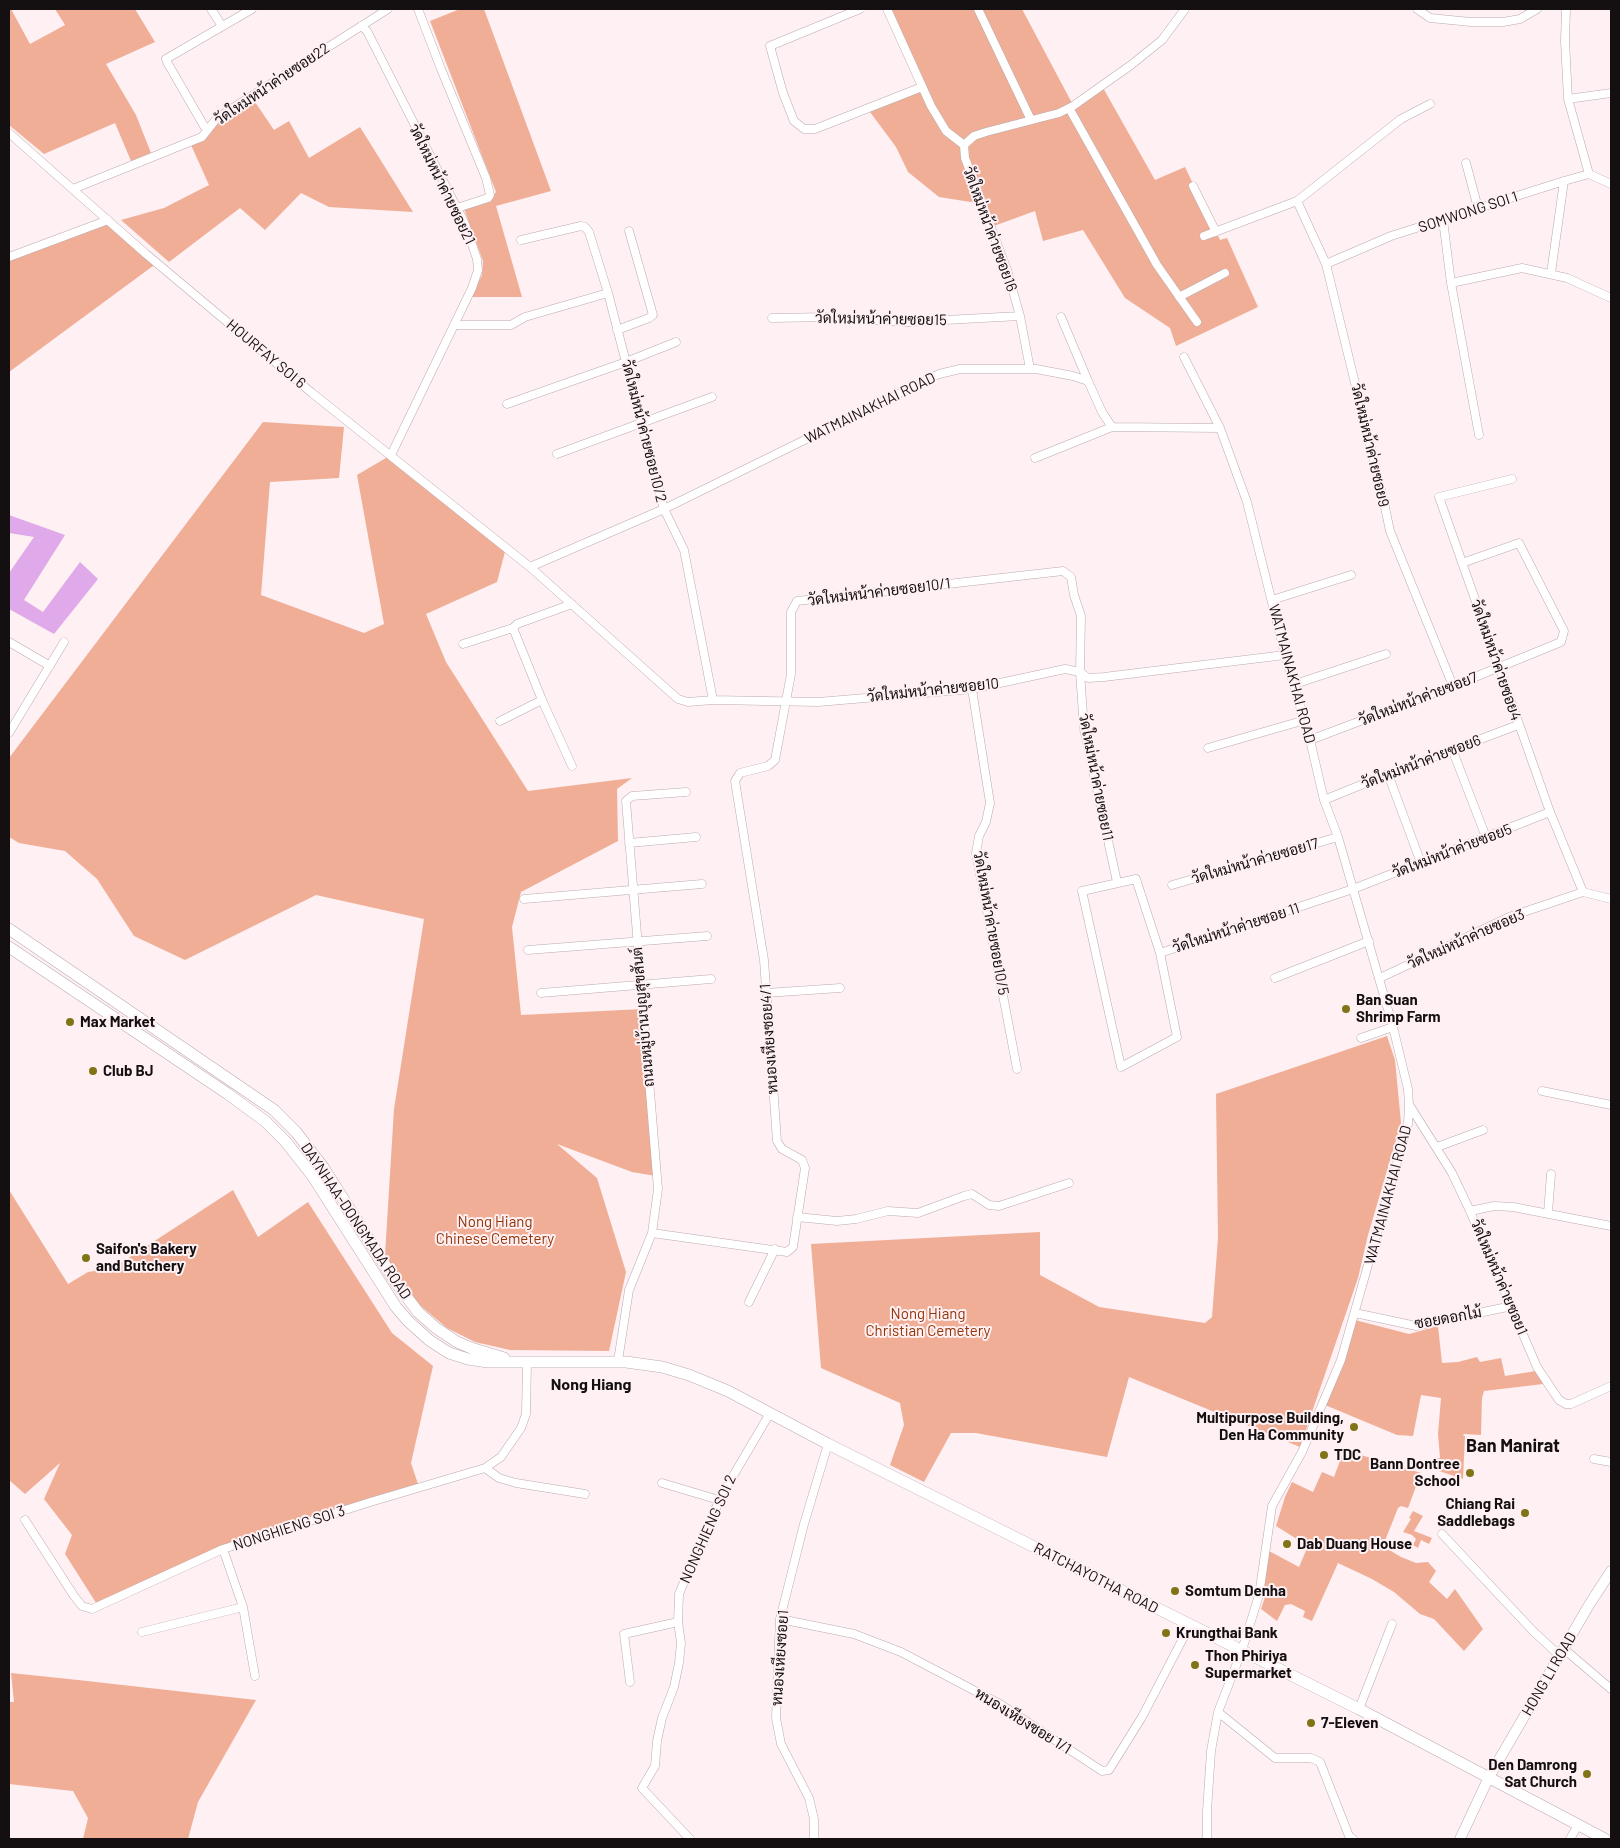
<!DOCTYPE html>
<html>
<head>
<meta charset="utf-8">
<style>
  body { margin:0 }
  #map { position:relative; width:1620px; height:1848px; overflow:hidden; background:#fef0f3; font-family:Barlow,sans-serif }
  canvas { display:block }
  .frame { position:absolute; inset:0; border:10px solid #140f10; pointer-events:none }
</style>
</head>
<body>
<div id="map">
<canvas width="1620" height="1848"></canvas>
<div class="frame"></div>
</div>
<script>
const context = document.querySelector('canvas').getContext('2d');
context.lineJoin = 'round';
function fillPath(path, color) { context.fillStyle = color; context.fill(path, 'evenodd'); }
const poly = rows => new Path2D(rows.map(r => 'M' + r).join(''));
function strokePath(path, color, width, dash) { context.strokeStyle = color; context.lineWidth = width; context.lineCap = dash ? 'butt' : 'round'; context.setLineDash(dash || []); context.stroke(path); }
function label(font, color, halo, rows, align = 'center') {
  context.font = font + ' Barlow,Sarabun,sans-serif'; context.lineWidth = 4; context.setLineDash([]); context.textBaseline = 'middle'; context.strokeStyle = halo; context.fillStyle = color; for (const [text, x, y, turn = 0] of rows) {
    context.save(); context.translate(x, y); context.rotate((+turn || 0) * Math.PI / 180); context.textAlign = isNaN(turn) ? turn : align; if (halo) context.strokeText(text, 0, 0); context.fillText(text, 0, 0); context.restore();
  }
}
fillPath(poly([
  [9,9,11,9,30,44,65,25,55,9,135,9,155,42,106,64,136,115,151,153,131,161,115,123,44,154,9,125],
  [460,9,484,9,551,191,496,206,522,297,471,297,482,275,483,261,464,209,489,200,496,192,430,21],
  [887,9,1022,9,1073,105,1102,86,1155,180,1185,167,1220,240,1227,238,1258,307,1176,346,1170,328,1125,298,1083,230,1043,241,1035,211,991,227,981,200,977,203,939,197,908,172,896,147,870,112,869,108,922,87],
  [253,99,274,130,289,121,309,158,360,127,413,212,329,207,301,193,265,230,240,208,169,262,121,220,164,208,209,185,191,145,219,119],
  [108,220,157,263,9,372,9,258],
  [263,422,344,427,339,478,270,482,261,595,364,633,384,624,357,475,391,455,506,548,497,582,426,614,446,662,528,791,632,778,617,789,618,841,521,892,512,927,521,1015,643,1009,656,1176,632,1172,557,1144,597,1178,626,1272,609,1351,510,1350,475,1342,447,1328,416,1302,385,1255,394,1109,424,919,316,895,185,960,134,936,97,879,65,851,19,843,9,837,9,758],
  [1387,1036,1395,1060,1401,1123,1368,1235,1358,1278,1300,1447,1129,1377,1107,1457,976,1433,951,1433,924,1482,890,1465,904,1425,900,1403,821,1368,811,1244,1040,1232,1040,1275,1099,1307,1205,1323,1212,1317,1218,1238,1216,1094],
  [9,1190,68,1284,88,1272,113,1268,233,1190,258,1237,308,1202,392,1333,433,1366,411,1463,419,1487,216,1553,98,1606,65,1554,72,1535,44,1499,60,1463,25,1494,9,1480],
  [1355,1320,1409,1334,1438,1326,1442,1363,1458,1362,1477,1357,1480,1362,1501,1358,1505,1376,1536,1371,1543,1384,1484,1391,1482,1398,1481,1435,1464,1434,1463,1436,1465,1436,1463,1479,1430,1468,1434,1459,1440,1458,1438,1434,1441,1398,1421,1395,1413,1436,1397,1435,1325,1405],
  [1344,1450,1421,1473,1408,1508,1401,1506,1398,1508,1384,1543,1386,1548,1401,1557,1416,1563,1428,1562,1436,1571,1429,1582,1447,1599,1455,1589,1483,1629,1464,1651,1434,1619,1420,1614,1394,1592,1372,1579,1338,1563,1312,1621,1303,1617,1305,1611,1291,1604,1285,1605,1277,1621,1261,1609,1265,1597,1263,1591,1269,1551,1299,1567,1308,1546,1276,1526,1285,1497,1292,1482,1313,1492,1322,1472,1334,1477],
  [1413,1511,1423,1516,1414,1531,1432,1538,1429,1544,1421,1540,1418,1548,1413,1545,1416,1539,1412,1535,1403,1532,1411,1519,1409,1518],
  [11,1673,78,1680,256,1700,198,1802,188,1839,83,1839,88,1818,73,1791,9,1784,9,1702,14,1702]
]), '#f0ae96');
fillPath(poly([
  [9,515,65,535,24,600,43,612,80,562,98,579,54,634,9,609,9,573,34,537,9,533]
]), '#e0a9ea');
const minor = poly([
  [211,9,222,26],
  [418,9,441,69,486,178,490,195,488,198,457,208],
  [860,9,770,46,783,93,794,121,804,129,815,129,922,87],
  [887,9,931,106,946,131,964,145],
  [978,9,1031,120],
  [1417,9,1430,18,1471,22,1503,22,1520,19,1537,9],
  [1566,9,1565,41,1568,99,1589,174],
  [361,26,367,31,465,224,477,259,478,270,472,288,391,455],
  [1568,99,1611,93],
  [1069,108,1157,265,1197,322],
  [208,128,204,126,167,62,166,59,252,9],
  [9,133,146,254,312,393,530,567,678,699,688,702,713,700,818,702,972,689,1065,669,1080,672,1088,678,1104,677,1285,655],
  [1466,163,1478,208],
  [1193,186,1216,232],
  [73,189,202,137,217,118,388,9],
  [1297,201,1326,264,1383,498,1390,531,1453,686],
  [1443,220,1451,283,1522,268,1567,278,1611,298],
  [1204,236,1297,201,1401,119,1430,104],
  [521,240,581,226,585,227,589,232,608,293,664,509,684,550,713,700],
  [9,257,108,220],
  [1326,264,1391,236,1564,181,1589,174,1611,184],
  [1551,273,1564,181],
  [1451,283,1479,435],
  [1179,297,1225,273],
  [1061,317,1088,381],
  [772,318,827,317,908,322,1020,316],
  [454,325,511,325,525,317,608,293],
  [617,330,649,318,653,315,629,231],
  [1184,357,1220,428],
  [1030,369,1020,316,1007,270,965,158,964,145,974,136,986,132,1059,113,1073,106,1131,65,1162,40,1185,9],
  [507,404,626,362,676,342],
  [557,454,712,397],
  [1035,458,1112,427],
  [1512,479,1439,497,1550,812,1583,892],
  [530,567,664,509,939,374,960,369,1036,369,1073,376,1088,381,1102,412,1112,427,1220,428,1247,502,1285,655,1310,740,1324,800,1338,837,1393,1027,1408,1089,1409,1106,1408,1124,1341,1360,1302,1452,1272,1506,1259,1595,1242,1650,1218,1712,1211,1751,1207,1811,1207,1839],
  [1272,600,1351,575],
  [513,628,542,700,572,766],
  [9,642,50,666],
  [463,644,513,628,517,624,572,604],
  [1295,684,1386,654],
  [972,689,990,803,986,822,979,836,976,853,1017,1069],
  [500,721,542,700],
  [9,733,64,642],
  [1310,740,1453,686,1561,642,1564,631,1519,543,1462,563],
  [1208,748,1305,720],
  [1452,749,1486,837],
  [1388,774,1421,863],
  [1324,800,1388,774,1518,725],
  [629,843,696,837],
  [1172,885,1338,837],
  [524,899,702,884],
  [528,950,707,936],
  [1160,953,1177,1037,1121,1067,1082,891,1136,879,1160,953,1353,889,1550,812],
  [1275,978,1369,941],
  [1380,978,1509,917,1583,892,1611,899],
  [541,993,711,979],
  [766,993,840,988],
  [1361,1038,1393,1027],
  [1542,1091,1611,1105],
  [1410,1106,1452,1173,1470,1211,1537,1367,1559,1400,1566,1404,1571,1404,1611,1386],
  [1437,1147,1483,1130],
  [1470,1211,1494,1206,1513,1207,1611,1226],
  [1548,1213,1551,1174],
  [797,1217,837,1221,856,1219,888,1211,918,1213,964,1196,972,1194,989,1205,999,1206,1069,1183],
  [652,1233,787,1252,793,1247,805,1168,802,1160,782,1149,777,1141,764,960,735,781,740,773,768,766,775,760,791,674,791,612,797,601,1063,571,1071,577,1074,595,1081,616,1080,672,1084,729,1117,882],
  [749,1302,775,1249],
  [1355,1313,1416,1326,1512,1306],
  [618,1361,629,1290,652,1233,658,1189,626,801,632,796,686,792],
  [1594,1459,1611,1462],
  [485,1468,499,1478,516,1483,585,1494],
  [662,1483,719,1500],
  [25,1520,74,1596,82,1606,92,1609,223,1549,367,1503,485,1468,501,1457,521,1428,526,1414,527,1362],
  [1442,1534,1533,1631,1560,1656],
  [223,1549,243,1607,255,1676],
  [780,1619,854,1634,901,1652,1000,1704,1102,1771,1109,1770,1142,1717,1190,1625],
  [142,1632,243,1607],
  [1564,1649,1611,1689],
  [630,1682,624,1634,678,1622],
  [1359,1709,1392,1624],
  [1218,1712,1275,1758,1311,1758,1320,1762,1349,1836,1353,1839],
  [690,1839,642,1788,655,1766,657,1741,662,1718,674,1687,679,1663,681,1643,678,1622,679,1594,684,1582,704,1542,719,1500,770,1413],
  [814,1839,814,1819,809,1798,781,1744,776,1718,780,1619,804,1524,828,1444],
  [1570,1839,1578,1825]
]);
const tertiary = poly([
  [1460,1839,1489,1777,1589,1605,1611,1571]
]);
const secondary = poly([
  [9,929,274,1110,296,1132,323,1167,397,1284,418,1312,436,1328,457,1342,471,1348,504,1358],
  [9,947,228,1094,265,1121,285,1141,312,1175,396,1307,408,1321,429,1340,449,1353,468,1359,488,1362,626,1362,662,1367,689,1375,728,1391,828,1444,1359,1709,1605,1839]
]);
strokePath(minor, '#bbaaaf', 9);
strokePath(tertiary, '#bbaaaf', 11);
strokePath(secondary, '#bbaaaf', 12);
strokePath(minor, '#fff', 8);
strokePath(tertiary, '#fff', 10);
strokePath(secondary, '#fff', 11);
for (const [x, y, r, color] of [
  [1346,1009,5,"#817416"],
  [70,1022,5,"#817416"],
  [93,1071,5,"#817416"],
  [86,1258,5,"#817416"],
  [1354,1427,5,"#817416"],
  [1324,1455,5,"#817416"],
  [1470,1473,5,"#817416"],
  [1525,1513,5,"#817416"],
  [1287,1544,5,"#817416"],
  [1175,1591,5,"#817416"],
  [1166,1633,5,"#817416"],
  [1195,1665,5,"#817416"],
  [1311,1723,5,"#817416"],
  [1587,1774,5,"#817416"]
]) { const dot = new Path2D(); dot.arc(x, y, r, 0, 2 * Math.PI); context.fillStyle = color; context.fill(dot); strokePath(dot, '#fef0f3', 2); }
label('15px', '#140f10', '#fef0f3', [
  ["วัดใหม่หน้าค่ายซอย22",272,84,-34],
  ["วัดใหม่หน้าค่ายซอย21",442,184,64],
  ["SOMWONG SOI 1",1468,212,-18],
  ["วัดใหม่หน้าค่ายซอย16",990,229,70],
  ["วัดใหม่หน้าค่ายซอย15",881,319,1],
  ["HOURFAY SOI 6",266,354,40],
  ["WATMAINAKHAI ROAD",870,408,-26],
  ["วัดใหม่หน้าค่ายซอย10/2",644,431,76],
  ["วัดใหม่หน้าค่ายซอย9",1370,445,77],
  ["วัดใหม่หน้าค่ายซอย10/1",879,592,-7],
  ["วัดใหม่หน้าค่ายซอย4",1496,660,71],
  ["WATMAINAKHAI ROAD",1292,674,75],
  ["วัดใหม่หน้าค่ายซอย10",933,690,-6],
  ["วัดใหม่หน้าค่ายซอย7",1418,699,-21],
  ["วัดใหม่หน้าค่ายซอย6",1421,762,-21],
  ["วัดใหม่หน้าค่ายซอย11",1096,777,79],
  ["วัดใหม่หน้าค่ายซอย5",1452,851,-21],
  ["วัดใหม่หน้าค่ายซอย17",1255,861,-16],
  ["วัดใหม่หน้าค่ายซอย10/5",991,923,80],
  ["วัดใหม่หน้าค่ายซอย 11",1236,928,-18],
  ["วัดใหม่หน้าค่ายซอย3",1466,939,-24],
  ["ถนนหมู่บ้านบุญสุขสันต์",643,1017,-95],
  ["หนองเหียงซอย4/1",769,1039,-94],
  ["WATMAINAKHAI ROAD",1388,1195,-75],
  ["DAYNHAA-DONGMADA ROAD",356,1221,56],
  ["วัดใหม่หน้าค่ายซอย1",1499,1277,67],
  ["ซอยดอกไม้",1448,1318,-10],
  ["NONGHIENG SOI 3",289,1528,-18],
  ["NONGHIENG SOI 2",708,1529,-66],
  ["RATCHAYOTHA ROAD",1096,1578,27],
  ["หนองเหียงซอย1",780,1658,-86],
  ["HONG LI ROAD",1549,1674,-60],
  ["หนองเหียงซอย 1/1",1023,1721,32]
]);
label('bold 15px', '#140f10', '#fef0f3', [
  ["Ban Suan",1356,1000],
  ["Shrimp Farm",1356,1017],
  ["Max Market",80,1022],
  ["Club BJ",103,1071],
  ["Saifon's Bakery",96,1249],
  ["and Butchery",96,1266],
  ["Multipurpose Building,",1344,1418,"right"],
  ["Den Ha Community",1344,1435,"right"],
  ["TDC",1334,1455],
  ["Bann Dontree",1460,1464,"right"],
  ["School",1460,1481,"right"],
  ["Chiang Rai",1515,1504,"right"],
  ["Saddlebags",1515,1521,"right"],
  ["Dab Duang House",1297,1544],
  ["Somtum Denha",1185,1591],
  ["Krungthai Bank",1176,1633],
  ["Thon Phiriya",1205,1656],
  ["Supermarket",1205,1673],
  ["7-Eleven",1321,1723],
  ["Den Damrong",1577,1765,"right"],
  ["Sat Church",1577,1782,"right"]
], 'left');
label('15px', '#923305', '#fef0f3', [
  ["Nong Hiang",495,1222],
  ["Chinese Cemetery",495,1239],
  ["Nong Hiang",928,1314],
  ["Christian Cemetery",928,1331]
]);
label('bold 16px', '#140f10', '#fef0f3', [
  ["Nong Hiang",591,1385]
]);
label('bold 18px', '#140f10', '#fef0f3', [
  ["Ban Manirat",1513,1446]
]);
</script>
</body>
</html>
